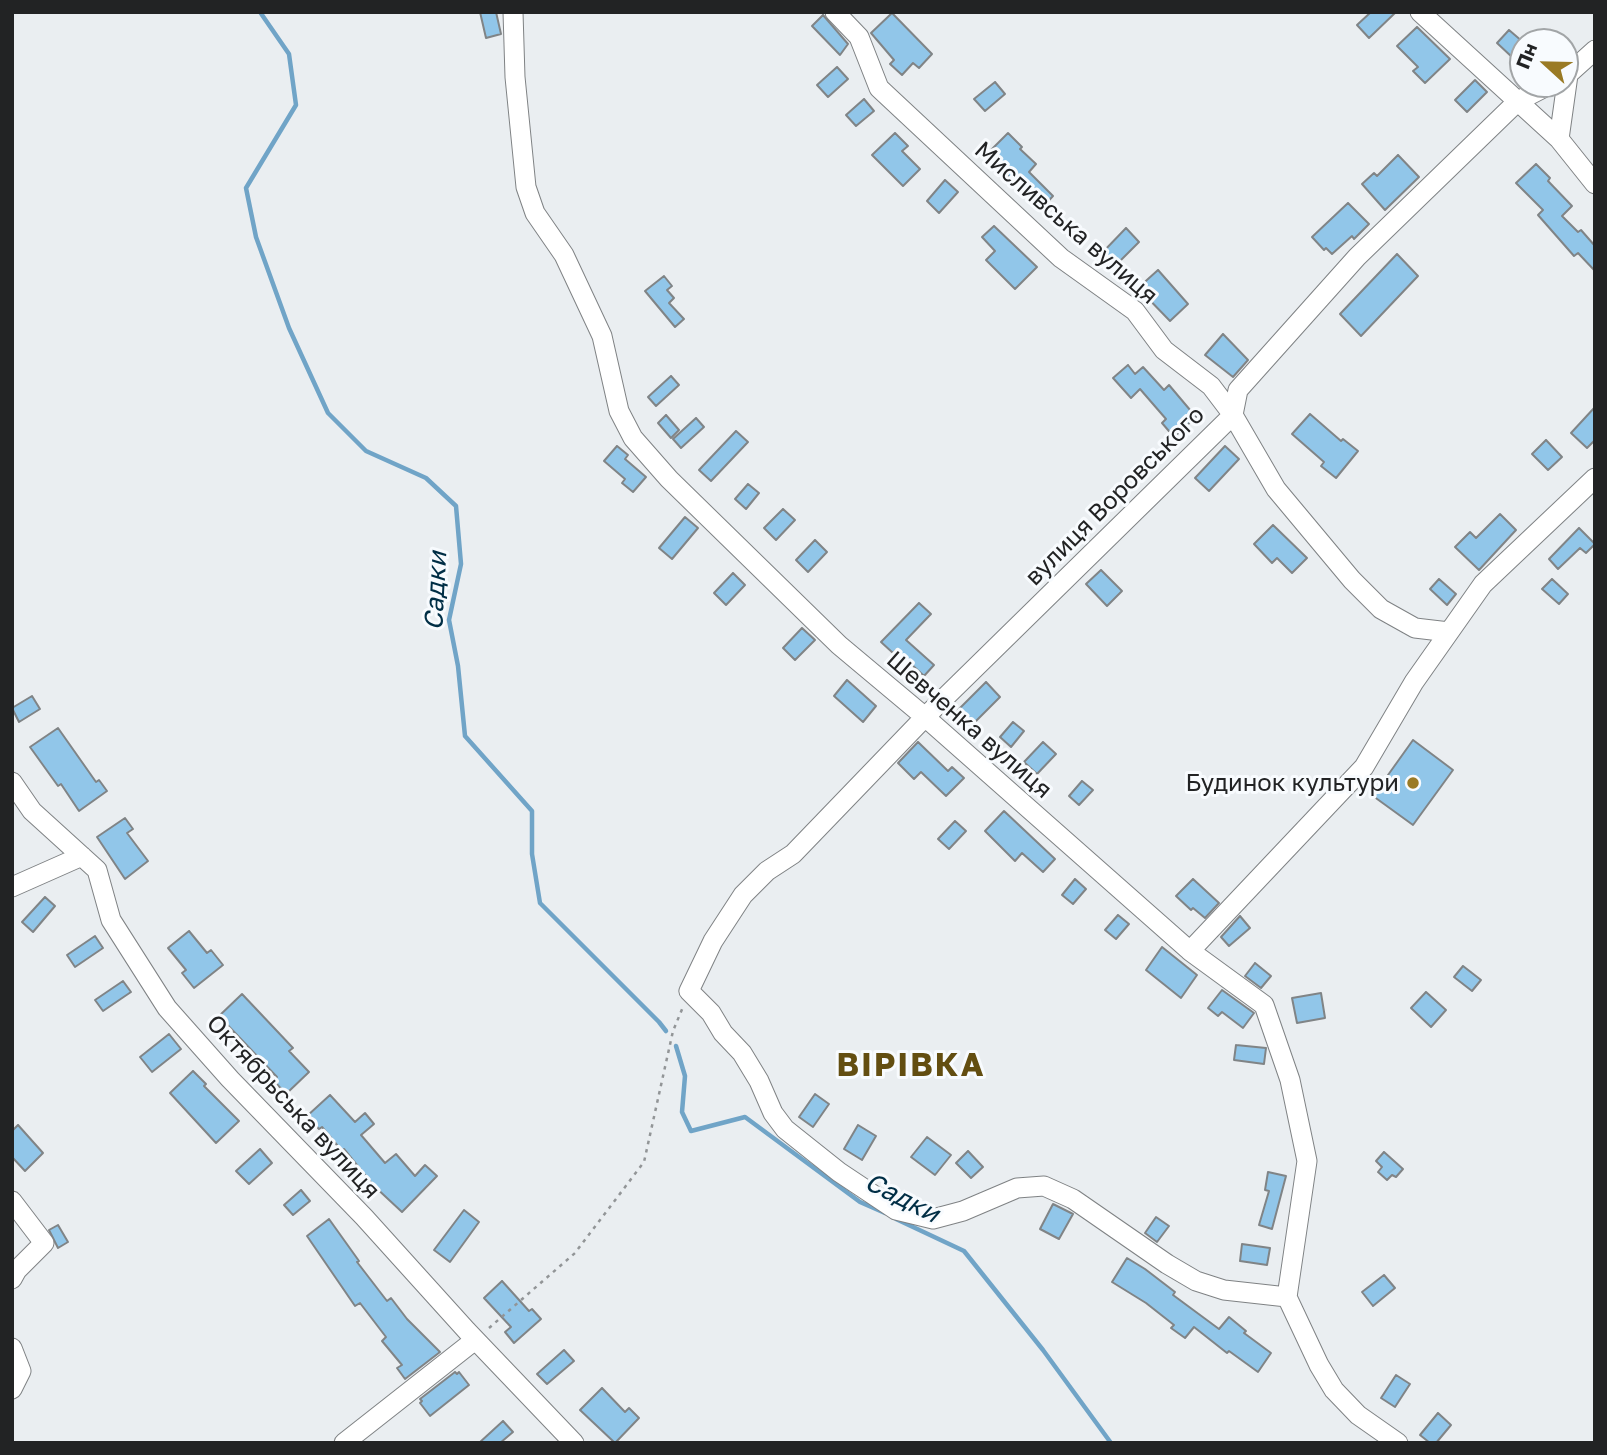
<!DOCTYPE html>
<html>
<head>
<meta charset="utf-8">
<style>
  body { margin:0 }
  #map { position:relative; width:1607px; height:1455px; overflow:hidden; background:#eaeef1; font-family:"Golos Text",sans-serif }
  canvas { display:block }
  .frame { position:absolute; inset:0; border:14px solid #222324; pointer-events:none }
  .north { position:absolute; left:1509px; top:28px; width:70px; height:70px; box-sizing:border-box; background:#f8fbfe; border:2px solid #a2a5a7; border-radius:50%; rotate:292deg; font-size:19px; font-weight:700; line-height:28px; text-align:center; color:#222324 }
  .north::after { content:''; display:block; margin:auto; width:24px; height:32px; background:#9a7a24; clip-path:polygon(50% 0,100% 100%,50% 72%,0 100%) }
</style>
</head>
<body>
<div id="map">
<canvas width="1607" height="1455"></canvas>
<div class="frame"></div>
<div class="north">Пн</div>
</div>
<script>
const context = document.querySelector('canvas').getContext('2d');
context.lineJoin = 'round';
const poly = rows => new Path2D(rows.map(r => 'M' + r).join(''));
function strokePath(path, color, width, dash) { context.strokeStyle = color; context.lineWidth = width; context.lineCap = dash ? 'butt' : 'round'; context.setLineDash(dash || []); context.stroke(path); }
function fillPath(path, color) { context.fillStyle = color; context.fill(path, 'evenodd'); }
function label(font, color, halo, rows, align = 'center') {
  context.font = font + ' "Golos Text",sans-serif'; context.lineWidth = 6; context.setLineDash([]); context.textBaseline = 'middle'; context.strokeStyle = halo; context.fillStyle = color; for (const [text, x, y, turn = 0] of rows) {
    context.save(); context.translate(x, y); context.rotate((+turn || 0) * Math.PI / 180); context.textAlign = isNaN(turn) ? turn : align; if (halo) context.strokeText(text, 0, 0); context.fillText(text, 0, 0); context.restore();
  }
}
strokePath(poly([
  [260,12,289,54,296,105,246,188,256,237,289,328,328,413,366,451,426,478,456,506,461,564,449,620,458,666,465,736,532,811,532,854,540,903,659,1022,666,1031],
  [676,1046,685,1076,682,1112,691,1131,745,1117,860,1202,885,1213],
  [896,1219,964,1251,1043,1350,1111,1443]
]), '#70a4c7', 4.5);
const building = poly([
  [480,12,496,12,501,34,486,38,480,12],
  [1371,12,1396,12,1369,38,1357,25,1371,12],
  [892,13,932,54,919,68,913,63,902,75,890,64,894,60,871,33,892,13],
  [823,15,848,44,840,55,812,26,823,15],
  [1417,27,1450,59,1425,83,1413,71,1418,67,1397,46,1417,27],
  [1509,30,1523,42,1523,47,1513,58,1497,43,1509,30],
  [837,67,848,79,828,97,817,85,837,67],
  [1475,80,1487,92,1467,112,1455,100,1475,80],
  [995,82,1005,94,985,111,974,99,995,82],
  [864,99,874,111,856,126,846,115,864,99],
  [895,133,908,146,902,151,920,169,903,186,872,155,895,133],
  [1008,133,1022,147,1020,149,1036,164,1029,172,1053,196,1042,208,986,155,1008,133],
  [1398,155,1419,177,1385,210,1362,184,1374,173,1377,176,1398,155],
  [1536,164,1550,178,1548,181,1572,206,1562,216,1578,232,1581,230,1595,246,1595,271,1578,253,1574,256,1538,215,1543,210,1516,183,1536,164],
  [945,180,958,192,939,213,927,201,945,180],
  [1348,203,1369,224,1354,239,1352,236,1332,254,1326,248,1324,250,1312,237,1348,203],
  [994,226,1037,267,1015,289,986,260,995,251,982,237,994,226],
  [1126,228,1139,242,1115,266,1102,253,1126,228],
  [1397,254,1418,276,1361,336,1340,314,1397,254],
  [1158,270,1188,304,1170,321,1138,288,1158,270],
  [664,276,672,286,667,290,674,298,669,303,684,319,675,327,645,291,664,276],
  [1223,334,1248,360,1233,377,1205,355,1223,334],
  [1128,365,1135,374,1143,367,1164,390,1169,385,1196,417,1174,437,1162,423,1166,419,1140,389,1131,398,1113,378,1128,365],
  [671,376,679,385,656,406,648,397,671,376],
  [1595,407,1595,440,1587,448,1571,433,1595,407],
  [1310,414,1341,441,1343,439,1358,451,1336,478,1321,466,1324,462,1292,434,1310,414],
  [666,415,679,430,671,438,658,423,666,415],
  [696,418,704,427,681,448,673,439,696,418],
  [736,431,748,442,711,481,699,470,736,431],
  [1546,440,1562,457,1548,470,1532,454,1546,440],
  [617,446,628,455,625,459,646,477,633,492,622,483,625,479,604,461,617,446],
  [1225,446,1239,459,1209,491,1195,478,1225,446],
  [748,484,759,493,746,509,735,499,748,484],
  [783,509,795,520,776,540,764,528,783,509],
  [1500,514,1516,530,1479,570,1455,547,1470,532,1476,538,1500,514],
  [685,517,698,528,672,559,659,548,685,517],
  [1273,525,1307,558,1292,573,1277,558,1272,563,1254,544,1273,525],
  [1579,528,1595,544,1586,553,1580,548,1558,569,1549,559,1579,528],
  [815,540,827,552,808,572,796,560,815,540],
  [1101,570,1122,591,1107,606,1086,584,1101,570],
  [733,573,745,585,726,605,714,593,733,573],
  [1439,579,1456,594,1447,605,1430,589,1439,579],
  [1552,579,1568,594,1559,604,1542,589,1552,579],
  [919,603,931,614,906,640,934,665,924,676,896,650,893,653,881,642,919,603],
  [802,628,815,640,795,660,783,648,802,628],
  [847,680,876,706,863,722,834,696,847,680],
  [986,682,1000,697,972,725,957,711,986,682],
  [32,696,40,709,19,722,12,708,32,696],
  [1013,722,1024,731,1011,747,1000,737,1013,722],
  [58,728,96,782,99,780,107,791,79,811,61,784,58,786,30,747,58,728],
  [1413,740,1453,770,1413,825,1373,796,1413,740],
  [918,742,948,771,952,767,964,778,946,796,921,772,914,779,898,763,918,742],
  [1043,742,1056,754,1037,774,1024,762,1043,742],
  [1082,781,1093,790,1079,805,1069,796,1082,781],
  [1004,811,1055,859,1043,872,1022,853,1015,861,985,831,1004,811],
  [125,818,133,829,127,833,148,861,125,879,97,837,125,818],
  [955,821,966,831,949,849,938,839,955,821],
  [1075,879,1086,889,1073,904,1062,895,1075,879],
  [1193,879,1219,903,1205,918,1193,908,1191,910,1176,896,1193,879],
  [45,897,55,906,33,932,22,922,45,897],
  [1118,915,1129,924,1116,939,1105,930,1118,915],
  [1240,916,1250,928,1229,946,1221,937,1240,916],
  [189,931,207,953,211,950,223,965,194,988,182,973,186,970,168,948,189,931],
  [95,936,103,948,75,967,67,955,95,936],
  [1162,947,1197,975,1181,998,1146,970,1162,947],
  [1255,963,1271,976,1261,988,1245,976,1255,963],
  [1463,966,1481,980,1472,991,1454,977,1463,966],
  [123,981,131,992,103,1011,95,1000,123,981],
  [1222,990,1254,1013,1243,1028,1222,1012,1218,1016,1208,1008,1222,990],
  [1426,992,1446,1010,1431,1027,1411,1008,1426,992],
  [1321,993,1325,1018,1297,1023,1292,998,1321,993],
  [242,994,293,1048,289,1051,309,1072,286,1094,273,1080,277,1077,219,1016,242,994],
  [169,1034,181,1049,152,1072,140,1057,169,1034],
  [1236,1045,1266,1048,1264,1064,1234,1060,1236,1045],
  [193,1071,206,1084,204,1086,239,1121,216,1143,170,1093,193,1071],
  [815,1094,829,1104,813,1127,799,1117,815,1094],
  [330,1095,355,1122,365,1113,374,1124,361,1135,385,1163,396,1154,415,1176,425,1165,437,1176,402,1212,373,1185,344,1149,342,1151,322,1127,319,1129,307,1116,330,1095],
  [18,1125,43,1153,25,1171,12,1157,12,1131,18,1125],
  [858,1125,876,1136,862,1160,844,1149,858,1125],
  [927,1137,951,1155,935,1175,911,1157,927,1137],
  [260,1149,272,1163,249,1184,236,1171,260,1149],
  [968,1151,983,1167,971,1178,956,1163,968,1151],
  [1384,1152,1403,1169,1396,1177,1392,1175,1387,1180,1378,1172,1382,1167,1376,1161,1384,1152],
  [1268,1172,1286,1176,1272,1229,1259,1225,1269,1191,1265,1190,1268,1172],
  [301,1190,310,1201,293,1215,284,1205,301,1190],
  [1053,1204,1073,1214,1059,1239,1040,1229,1053,1204],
  [464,1210,479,1222,450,1262,434,1250,464,1210],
  [1156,1217,1169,1226,1157,1242,1145,1233,1156,1217],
  [329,1219,359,1261,357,1262,387,1301,391,1298,407,1319,440,1352,405,1379,397,1368,402,1365,382,1341,386,1337,360,1303,355,1306,307,1236,329,1219],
  [58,1225,68,1242,58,1248,49,1230,58,1225],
  [1242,1244,1270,1248,1267,1265,1240,1261,1242,1244],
  [1127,1258,1145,1269,1175,1292,1173,1295,1219,1329,1229,1317,1246,1331,1244,1333,1271,1353,1258,1372,1229,1351,1227,1353,1194,1327,1185,1338,1171,1328,1174,1325,1146,1303,1112,1282,1127,1258],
  [1384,1275,1395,1288,1373,1306,1362,1292,1384,1275],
  [502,1281,529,1311,532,1309,541,1319,514,1343,505,1332,511,1327,484,1298,502,1281],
  [564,1350,574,1361,547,1384,537,1374,564,1350],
  [455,1372,457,1374,459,1372,469,1385,430,1416,420,1403,422,1401,420,1399,455,1372],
  [1396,1375,1410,1384,1395,1407,1381,1398,1396,1375],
  [602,1388,625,1412,629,1408,639,1418,615,1443,580,1410,602,1388],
  [1438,1413,1451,1425,1436,1443,1430,1443,1420,1435,1438,1413],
  [503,1421,513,1432,500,1443,479,1443,503,1421]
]);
fillPath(building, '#91c6e9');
strokePath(building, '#808486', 2);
const minor = poly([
  [513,12,515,77,526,187,535,213,564,255,602,336,619,411,633,438,669,479,839,645,925,717,1190,951,1264,1005,1290,1080,1307,1161,1287,1297,1319,1365,1334,1390,1358,1415,1398,1443],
  [835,12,859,37,879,88,1061,258,1135,311,1164,350,1211,386,1233,415,1276,489,1352,580,1381,609,1415,628,1449,632],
  [1420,12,1559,139,1595,184],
  [1565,77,1595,50],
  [1559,139,1568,75],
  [12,782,32,811,97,870,111,920,167,1008,230,1079,364,1217,467,1331,574,1443],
  [12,887,82,856],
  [1190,951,1364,767,1414,682,1483,584,1595,478],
  [12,1201,44,1243,17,1270,12,1279],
  [1287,1297,1224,1290,1196,1281,1167,1264,1073,1199,1044,1186,1017,1188,963,1211,933,1219,896,1210,839,1172,785,1129,773,1113,759,1081,742,1053,723,1033,711,1013,689,991,713,941,743,895,767,871,793,854,925,717,1233,415,1238,390,1357,257,1518,101,1551,84],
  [12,1348,21,1371,12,1389],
  [344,1443,475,1340]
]);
strokePath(minor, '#7f8284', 21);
strokePath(poly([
  [489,1328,575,1253,644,1162,673,1031,683,1007]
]), '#929597', 2.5, [3.5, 5]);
strokePath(minor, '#fff', 19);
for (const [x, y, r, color] of [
  [1413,783,7,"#9a7a24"]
]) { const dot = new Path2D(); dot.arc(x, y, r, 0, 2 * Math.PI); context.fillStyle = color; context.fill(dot); strokePath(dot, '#f8fbfe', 2.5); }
label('24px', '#222324', '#f8fbfe', [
  ["Мисливська вулиця",1066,223,41],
  ["вулиця Воровського",1115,496,-45],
  ["Шевченка вулиця",969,725,41],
  ["Октябрьська вулиця",293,1107,47]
]);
label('24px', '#222324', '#f8fbfe', [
  ["Будинок культури",1399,783]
], 'right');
label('italic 26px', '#002e45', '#f8fbfe', [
  ["Садки",436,591,-87],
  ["Садки",902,1198,27]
]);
context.letterSpacing = '2px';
label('bold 32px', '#634e11', '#f8fbfe', [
  ["ВІРІВКА",911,1066]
]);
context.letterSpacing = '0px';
</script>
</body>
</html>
